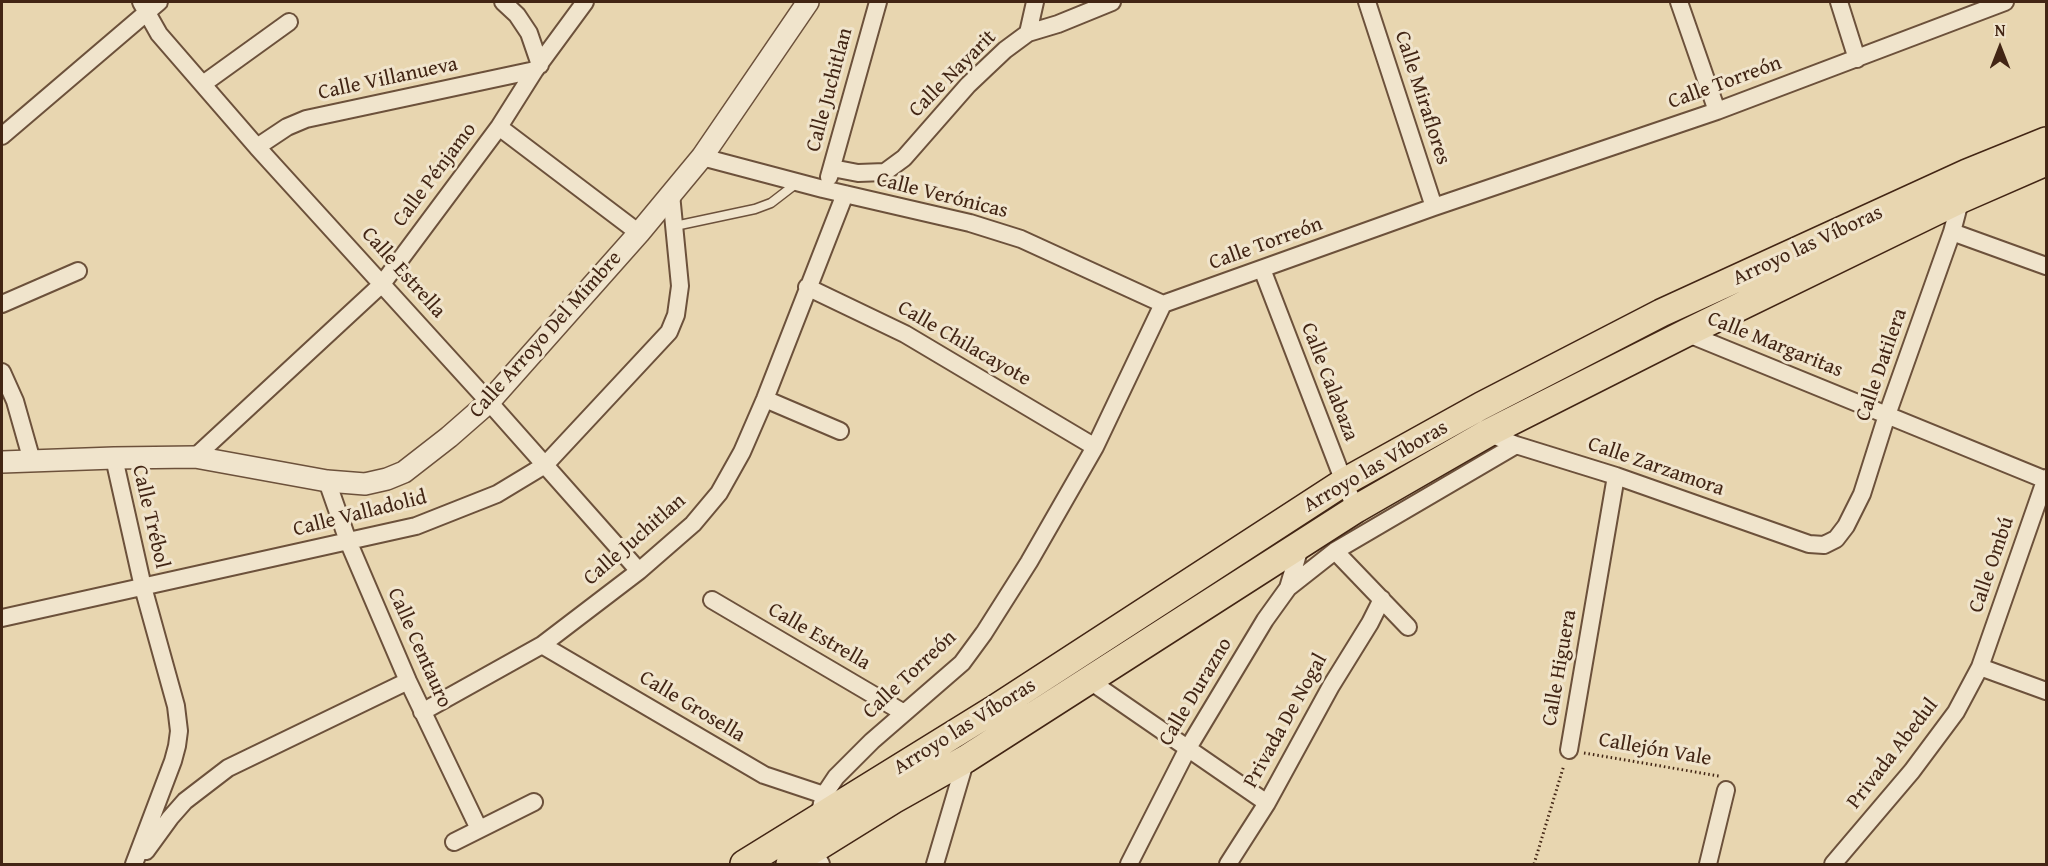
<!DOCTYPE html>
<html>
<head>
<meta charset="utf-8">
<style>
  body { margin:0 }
  #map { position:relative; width:2048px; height:866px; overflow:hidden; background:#e8d6b0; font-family:"Gentium Book Plus",serif }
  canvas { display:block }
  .frame { position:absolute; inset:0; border:3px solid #422514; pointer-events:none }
  .north { position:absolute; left:1970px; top:18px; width:60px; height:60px; -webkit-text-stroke:4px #f0e4cc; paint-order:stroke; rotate:0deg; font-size:16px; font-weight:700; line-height:24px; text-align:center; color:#422514 }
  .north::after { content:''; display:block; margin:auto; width:21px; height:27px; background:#422514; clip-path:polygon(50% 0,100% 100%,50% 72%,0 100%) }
</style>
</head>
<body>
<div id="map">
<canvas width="2048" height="866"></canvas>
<div class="frame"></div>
<div class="north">N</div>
</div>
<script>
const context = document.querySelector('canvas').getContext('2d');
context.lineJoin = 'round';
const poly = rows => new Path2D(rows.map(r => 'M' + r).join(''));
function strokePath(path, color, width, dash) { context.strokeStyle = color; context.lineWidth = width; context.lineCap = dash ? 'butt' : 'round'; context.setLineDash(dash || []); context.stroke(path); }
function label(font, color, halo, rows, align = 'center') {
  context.font = font + ' "Gentium Book Plus",serif'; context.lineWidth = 6; context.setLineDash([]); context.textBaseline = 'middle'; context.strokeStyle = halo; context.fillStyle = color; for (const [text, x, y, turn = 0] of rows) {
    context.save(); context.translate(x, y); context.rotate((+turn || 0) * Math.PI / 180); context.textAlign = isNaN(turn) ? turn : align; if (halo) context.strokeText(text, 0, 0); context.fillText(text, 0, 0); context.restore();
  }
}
const service = poly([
  [675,226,755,209,771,203,797,183]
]);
const minor = poly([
  [141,2,159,34,257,147,489,402,639,571],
  [503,2,517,15,529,33,540,65],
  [1367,2,1434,207],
  [1679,2,1717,111],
  [1839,2,1857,59],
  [1028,33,1035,2],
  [203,84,289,22],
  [499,127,639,233],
  [2,136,159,2],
  [257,147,287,127,306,119,535,70],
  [702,157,823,189,970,223,1021,239,1163,304],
  [832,168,858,173,885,172,904,158,968,85,1005,50,1028,33,1058,24,1112,2],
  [829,177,878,2],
  [1952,232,2046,266],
  [1262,269,1344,482,1356,509],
  [807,287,905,334,1095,447],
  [2,304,78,271],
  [1686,333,2046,480],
  [2,372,15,401,32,461],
  [765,399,840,431],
  [1488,433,1516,445,1616,476,1809,544,1824,545,1836,539,1846,526,1862,494,1887,415,1952,232,1962,194],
  [195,457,382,284,499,127,535,70,585,2],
  [114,458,143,587,176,706,179,731,177,746,173,761,134,864],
  [327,481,348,541,408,681,479,829],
  [1335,551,1408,627],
  [1288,588,1335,551,1516,445],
  [712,600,904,713],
  [2,618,416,526,497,494,545,465,669,332,676,315,680,286,671,194],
  [542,645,764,775,824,795],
  [1980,667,2046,691],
  [1090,681,1267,803],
  [422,712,542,645,639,571,693,524,719,493,742,452,765,399,845,194],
  [1569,750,1616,476],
  [454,842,534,802],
  [146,851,170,818,185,801,228,768,408,681],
  [821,864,813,850,818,820,824,795,836,777,872,741,962,663,984,633,1029,562,1095,447,1163,304,1434,207,1717,111,2005,2],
  [935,864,966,759],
  [1129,864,1188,748,1265,620,1288,588,1301,544],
  [1228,864,1267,803,1331,686,1370,623,1382,599],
  [1708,864,1726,790],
  [1833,864,1912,771,1956,712,1980,667,2046,478]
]);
const tertiary = poly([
  [2,462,114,458,195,457,327,481,365,484,387,479,404,472,449,437,489,402,639,233,702,157,808,2]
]);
const primary = poly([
  [744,864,993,710,1344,482,1481,406,1661,313,1967,173,2046,141],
  [790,864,893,800,966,759,1356,509,1488,433,1686,333,1961,199,2046,162]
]);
strokePath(service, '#6c513b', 11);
strokePath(minor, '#6c513b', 20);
strokePath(tertiary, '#6c513b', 24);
strokePath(primary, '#422514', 30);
strokePath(poly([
  [1584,753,1719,776],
  [1534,864,1564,765]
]), '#422514', 3, [1.5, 3]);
strokePath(service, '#f0e4cc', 8);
strokePath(minor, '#f0e4cc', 16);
strokePath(tertiary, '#f0e4cc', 21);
strokePath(primary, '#e8d6b0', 27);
label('21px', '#422514', '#f0e4cc', [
  ["Calle Nayarit",953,74,-45],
  ["Calle Villanueva",388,79,-12],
  ["Calle Torreón",1725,83,-20],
  ["Calle Juchitlan",830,90,-75],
  ["Calle Miraflores",1422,98,72],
  ["Calle Pénjamo",435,175,-53],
  ["Calle Verónicas",942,196,14],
  ["Calle Torreón",1266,244,-20],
  ["Arroyo las Víboras",1808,246,-25],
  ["Calle Estrella",403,273,48],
  ["Calle Arroyo Del Mimbre",546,335,-48],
  ["Calle Chilacayote",964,344,30],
  ["Calle Margaritas",1775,345,22],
  ["Calle Datilera",1882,365,-71],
  ["Calle Calabaza",1329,382,69],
  ["Arroyo las Víboras",1376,467,-30],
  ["Calle Zarzamora",1656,467,19],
  ["Calle Valladolid",360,514,-14],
  ["Calle Trébol",150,517,77],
  ["Calle Juchitlan",635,540,-41],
  ["Calle Ombú",1992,565,-71],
  ["Calle Estrella",819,637,30],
  ["Calle Centauro",419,648,66],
  ["Calle Higuera",1560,668,-80],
  ["Calle Torreón",910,675,-43],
  ["Calle Durazno",1196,692,-59],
  ["Calle Grosella",692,707,31],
  ["Privada De Nogal",1286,721,-61],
  ["Arroyo las Víboras",965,727,-32],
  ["Callejón Vale",1655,750,10],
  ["Privada Abedul",1893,754,-52]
]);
</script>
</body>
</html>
